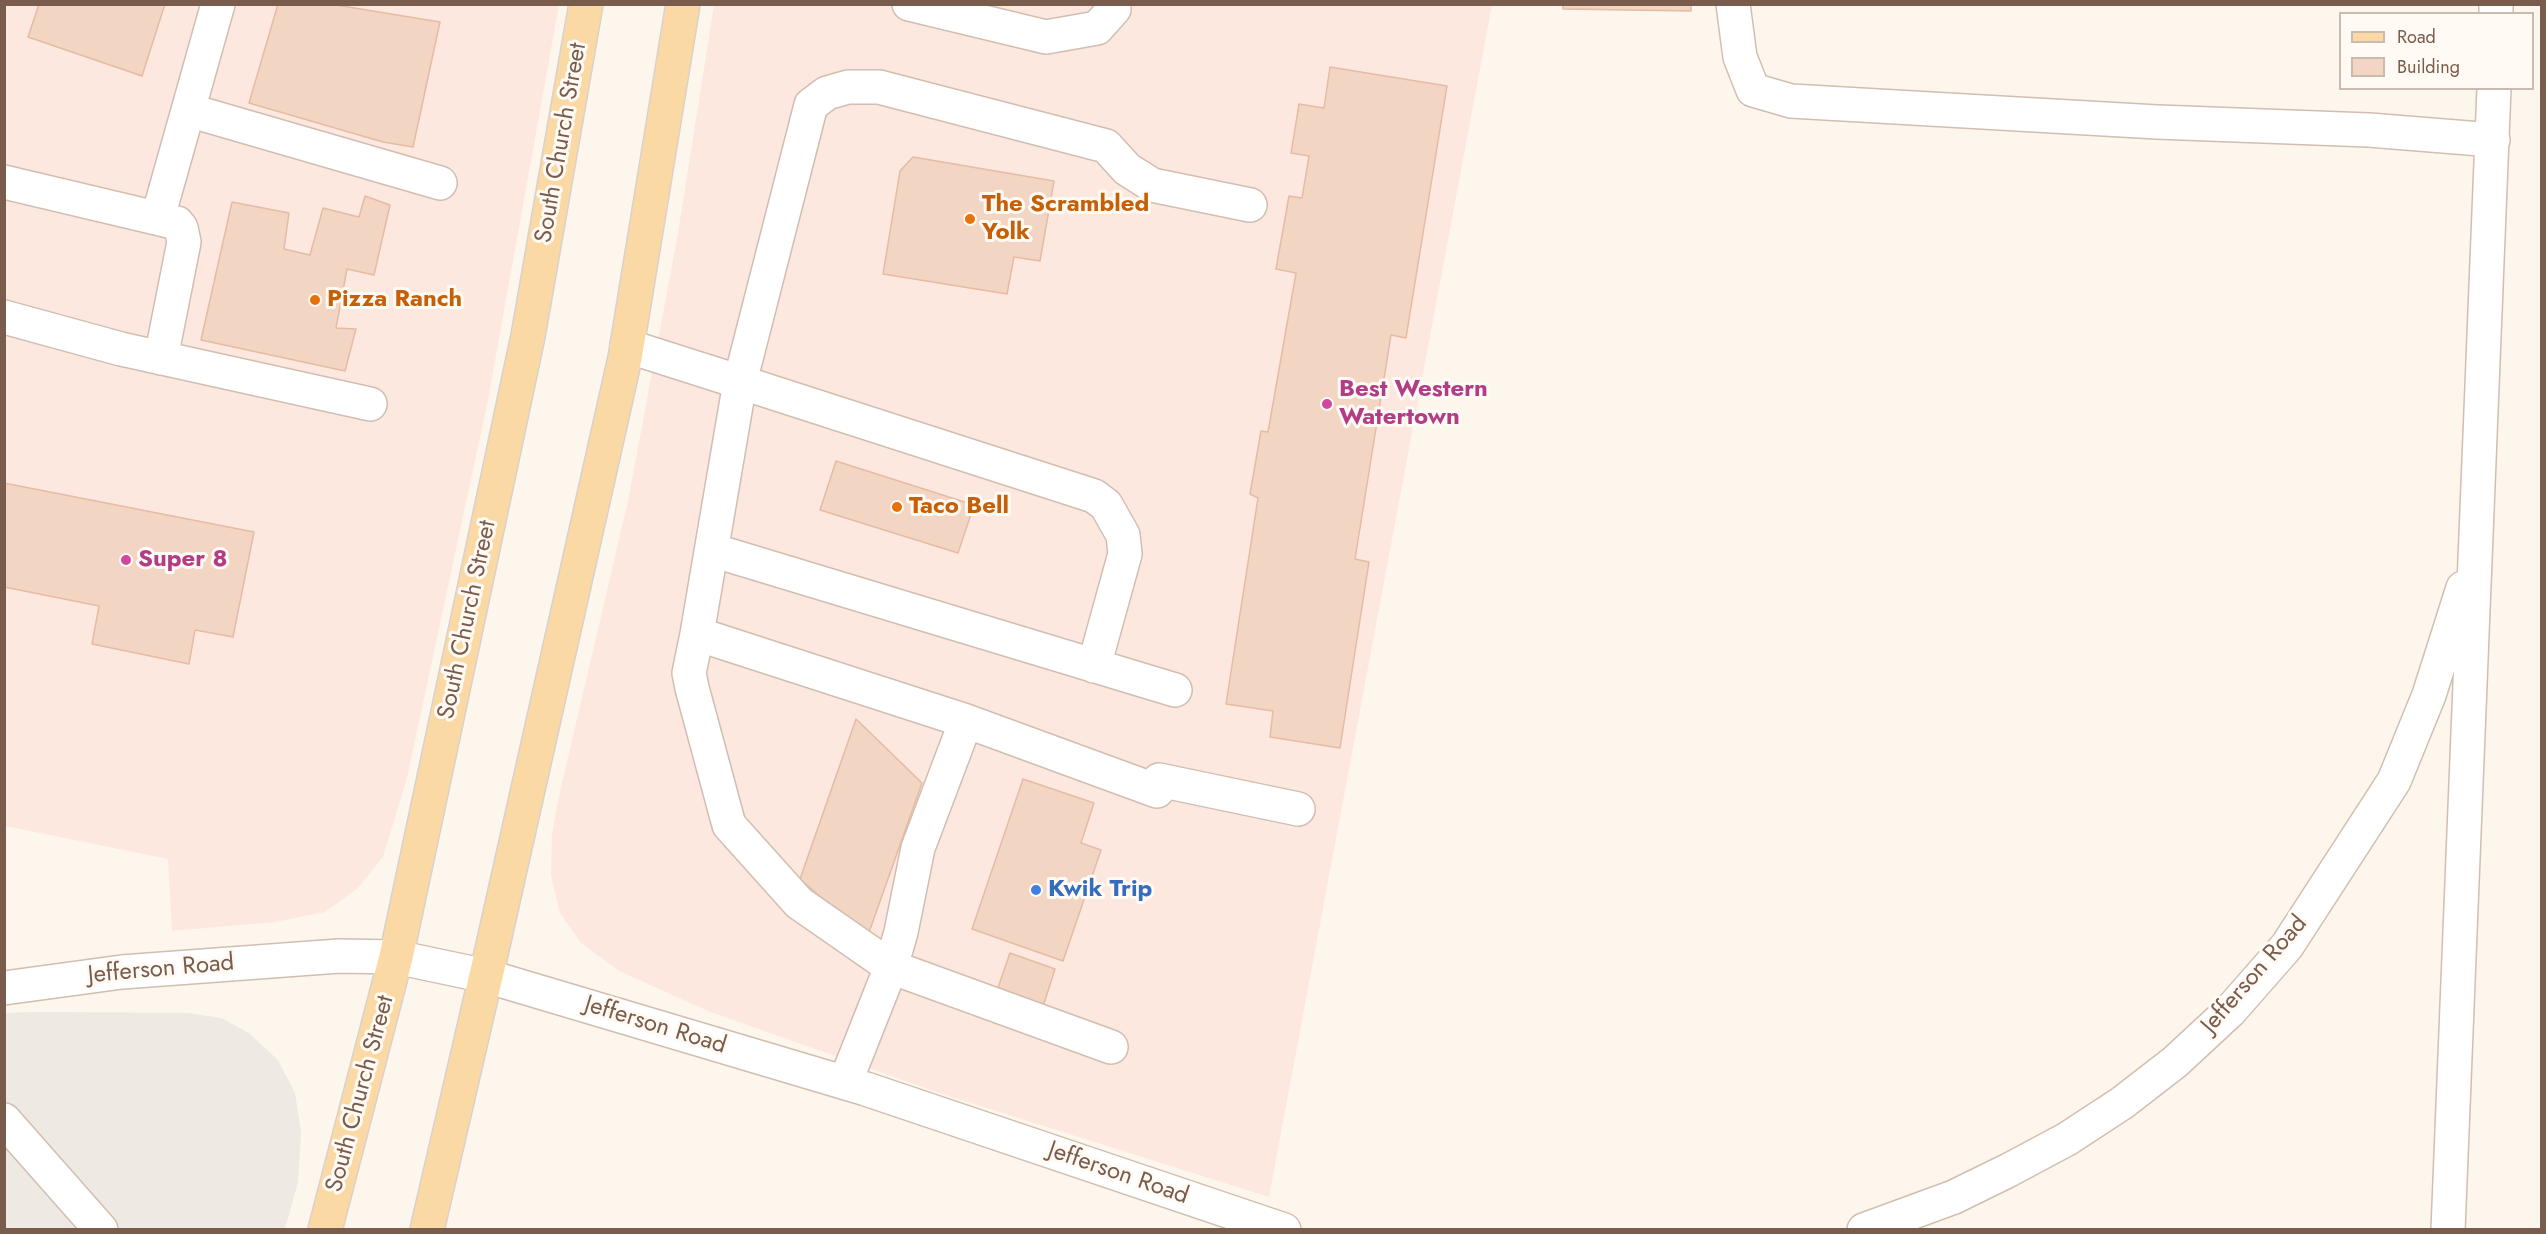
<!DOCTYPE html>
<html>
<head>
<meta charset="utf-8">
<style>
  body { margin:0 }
  #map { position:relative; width:2546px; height:1234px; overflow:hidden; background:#fdf6ec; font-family:Jost,sans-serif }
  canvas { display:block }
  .frame { position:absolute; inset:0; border:6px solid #7a5c4d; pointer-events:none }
  .legend { position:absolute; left:2339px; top:12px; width:195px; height:78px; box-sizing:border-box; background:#fffaf3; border:2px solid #cabbb1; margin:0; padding:8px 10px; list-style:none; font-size:18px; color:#7a5c4d }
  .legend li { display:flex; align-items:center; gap:12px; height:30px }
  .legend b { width:30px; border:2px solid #cabbb1 }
</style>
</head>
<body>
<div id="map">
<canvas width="2546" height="1234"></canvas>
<div class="frame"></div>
<ul class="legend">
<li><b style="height:8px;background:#fbd9a5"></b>Road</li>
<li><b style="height:16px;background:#f3d5c3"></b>Building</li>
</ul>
</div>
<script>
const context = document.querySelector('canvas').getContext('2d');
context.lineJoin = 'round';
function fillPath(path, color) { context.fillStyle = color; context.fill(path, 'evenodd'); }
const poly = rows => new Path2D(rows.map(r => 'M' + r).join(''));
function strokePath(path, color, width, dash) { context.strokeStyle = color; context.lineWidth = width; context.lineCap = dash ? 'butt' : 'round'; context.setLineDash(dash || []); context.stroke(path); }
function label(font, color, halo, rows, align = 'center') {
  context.font = font + ' Jost,sans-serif'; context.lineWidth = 6; context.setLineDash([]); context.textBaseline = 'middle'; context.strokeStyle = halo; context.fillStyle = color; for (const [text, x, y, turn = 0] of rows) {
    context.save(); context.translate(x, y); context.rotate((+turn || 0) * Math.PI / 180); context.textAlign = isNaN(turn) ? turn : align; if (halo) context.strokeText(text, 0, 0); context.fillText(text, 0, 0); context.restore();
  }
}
fillPath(poly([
  [4,5,559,5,488,400,407,778,383,857,357,889,325,912,275,922,172,931,168,859,5,826],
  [714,5,1492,5,1269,1197,939,1093,708,1011,619,971,581,943,560,913,551,875,552,835,559,796,628,501,678,233]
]), '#fde8e0');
fillPath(poly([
  [40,1012,188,1013,221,1018,249,1033,278,1060,295,1093,301,1132,298,1182,285,1229,5,1229,4,1013]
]), '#efe9e4');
const building = poly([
  [39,4,165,4,142,76,28,37,39,4],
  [278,4,330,4,440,22,413,147,383,142,249,103,278,4],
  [1563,4,1691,4,1691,11,1563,9,1563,4],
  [1330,67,1447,86,1406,338,1391,335,1355,559,1369,562,1340,748,1270,737,1273,711,1226,704,1258,498,1250,494,1261,431,1268,432,1296,273,1276,269,1289,196,1302,198,1309,156,1291,153,1299,104,1324,108,1330,67],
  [913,157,1054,181,1040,261,1014,257,1007,294,883,274,900,171,913,157],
  [365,196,390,205,374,275,347,269,336,328,356,329,345,371,201,340,232,202,289,213,284,249,310,255,323,208,359,217,365,196],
  [836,461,974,505,958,553,820,510,836,461],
  [4,483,254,532,233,637,195,630,189,664,92,644,99,606,4,587,4,483],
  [856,719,922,783,867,938,800,879,856,719],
  [1023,779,1094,803,1081,843,1101,850,1063,961,972,929,1023,779],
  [1010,953,1055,969,1041,1013,995,996,1010,953]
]);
fillPath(building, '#f3d5c3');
strokePath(building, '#e6bba3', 1.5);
const minor = poly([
  [909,4,1046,37,1097,28,1114,9],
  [1733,4,1740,57,1753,90,1791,101,2157,122,2369,130,2493,140],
  [2496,14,2496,4],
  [188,110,440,183],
  [4,182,177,223,181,228,184,242,161,358],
  [158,217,218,4],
  [4,317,121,349,370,404],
  [627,346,740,382,697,634,966,721],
  [712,550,1175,690],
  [697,634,689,673,692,688,729,825,799,903,891,967,1111,1047],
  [1094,666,1125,554,1123,535,1106,505,1094,496,740,382,811,105,827,93,848,87,879,87,1106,146,1127,169,1152,185,1250,205],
  [1159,780,1298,809],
  [4,988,122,972,339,956,396,957,486,976,866,1089,1284,1230],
  [845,1083,891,967,901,932,918,848,966,721,1157,791],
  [4,1120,101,1230],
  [1864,1230,1954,1197,2009,1170,2067,1139,2122,1103,2175,1062,2230,1011,2287,946,2394,781,2429,695,2463,588],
  [2448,1230,2494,88]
]);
const major = poly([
  [325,1230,396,957,528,336,586,4],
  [427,1230,486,976,625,358,683,4]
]);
strokePath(minor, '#d1beb0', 36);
strokePath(major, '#dad1cd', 36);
strokePath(minor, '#fff', 33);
strokePath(major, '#fbd9a5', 33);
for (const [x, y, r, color] of [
  [970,219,6,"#e8710a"],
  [315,300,6,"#e8710a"],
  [1327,404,6,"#d1479c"],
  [897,507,6,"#e8710a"],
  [126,560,6,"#d1479c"],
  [1036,890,6,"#3f7fe0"]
]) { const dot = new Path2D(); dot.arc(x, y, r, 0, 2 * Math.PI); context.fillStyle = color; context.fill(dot); strokePath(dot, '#fffaf3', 2); }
label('24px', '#7a5c4d', '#fffaf3', [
  ["South Church Street",562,143,-80],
  ["South Church Street",468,620,-78],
  ["Jefferson Road",161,970,-5],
  ["Jefferson Road",2255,975,-49],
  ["Jefferson Road",655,1026,17],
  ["South Church Street",361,1094,-75],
  ["Jefferson Road",1118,1174,19]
]);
label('bold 24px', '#c56008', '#fffaf3', [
  ["The Scrambled",982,205],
  ["Yolk",982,233],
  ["Pizza Ranch",327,300],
  ["Taco Bell",909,507]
], 'left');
label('bold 24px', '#b23c85', '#fffaf3', [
  ["Best Western",1339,390],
  ["Watertown",1339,418],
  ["Super 8",138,560]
], 'left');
label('bold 24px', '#366cbe', '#fffaf3', [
  ["Kwik Trip",1048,890]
], 'left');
</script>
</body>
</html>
